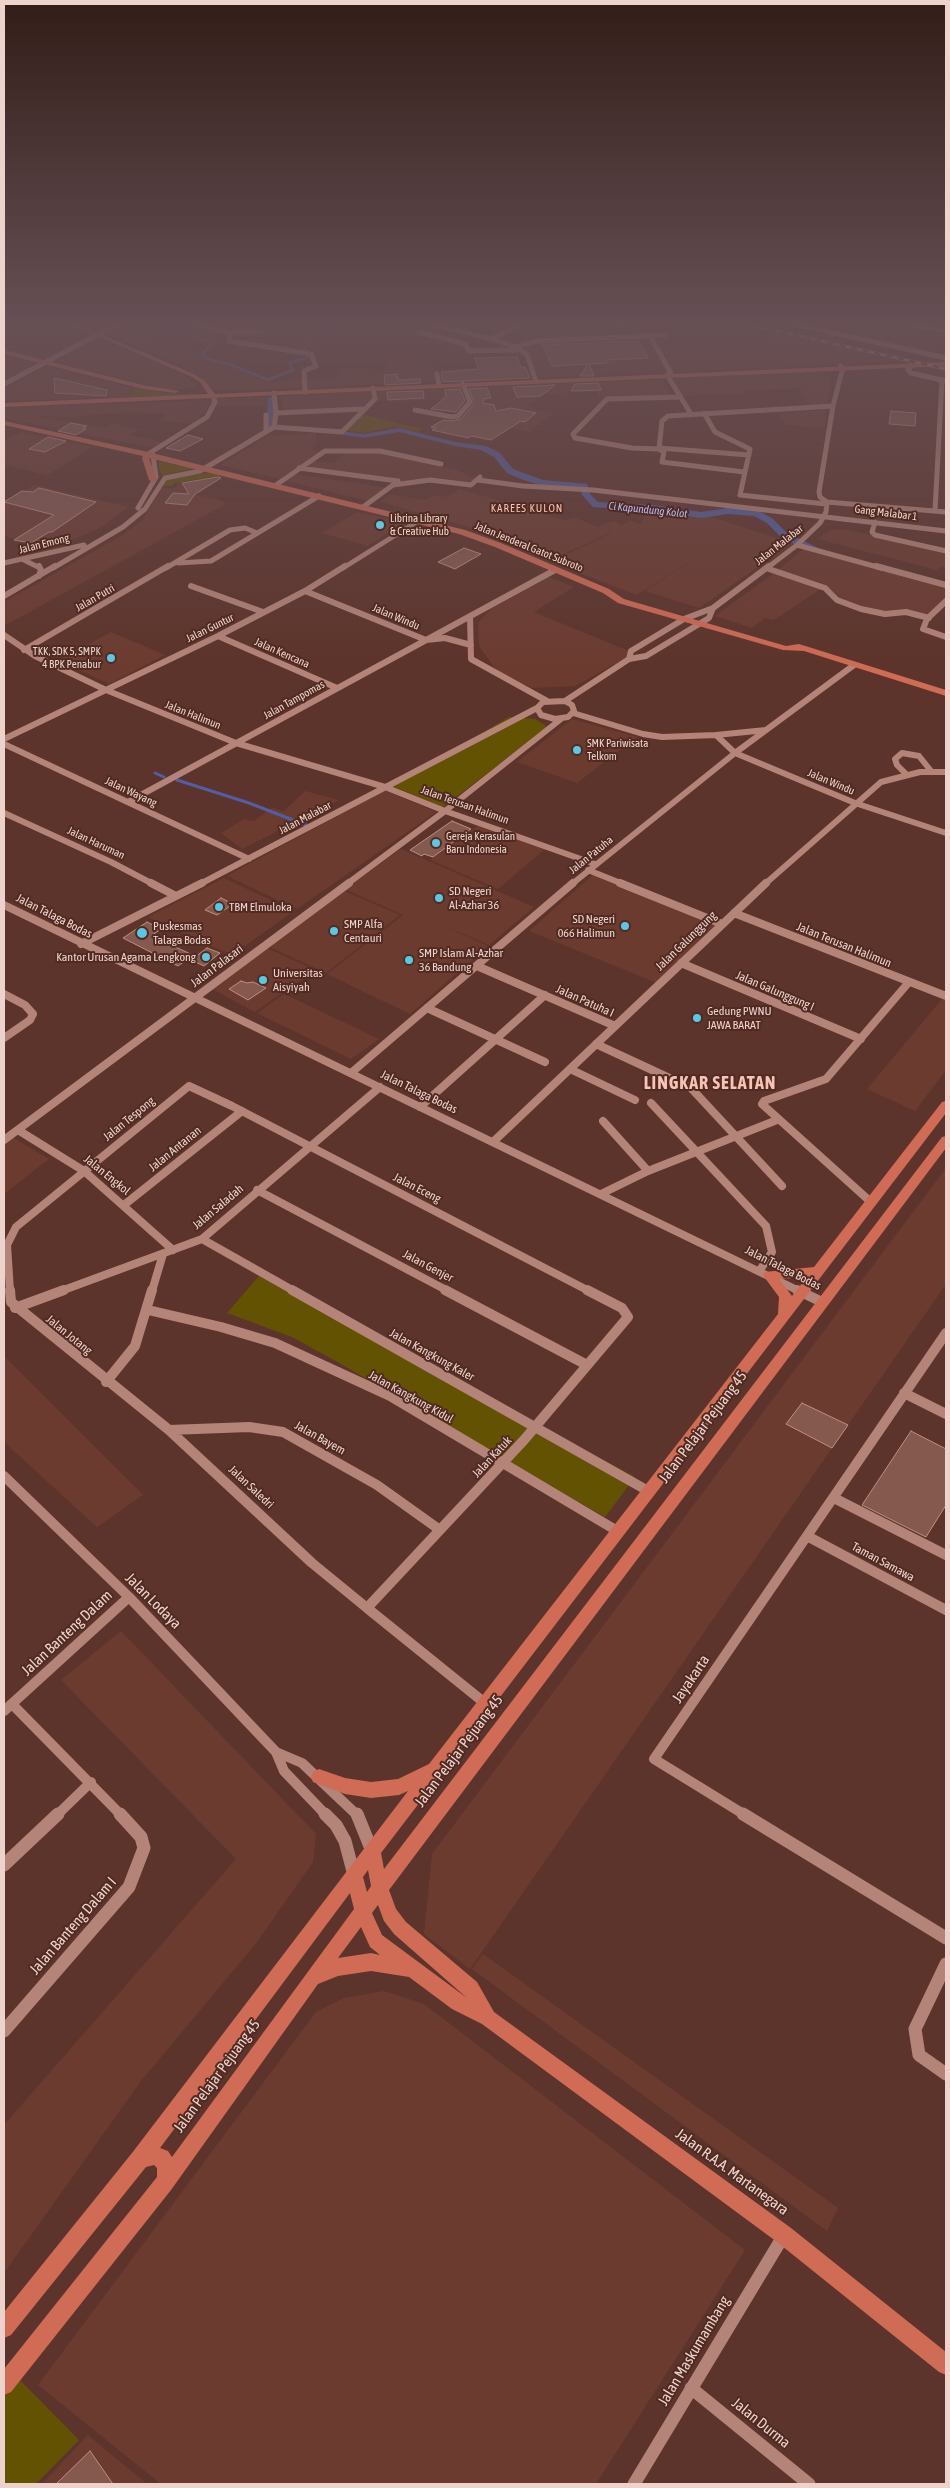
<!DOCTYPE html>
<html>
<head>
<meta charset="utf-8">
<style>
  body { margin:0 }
  #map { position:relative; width:950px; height:2488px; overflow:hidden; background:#5d342b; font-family:"Asap Condensed",sans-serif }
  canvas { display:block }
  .frame { position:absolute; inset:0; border:5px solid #edd3cc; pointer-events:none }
</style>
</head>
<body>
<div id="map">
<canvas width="950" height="2488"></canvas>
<div class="frame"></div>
</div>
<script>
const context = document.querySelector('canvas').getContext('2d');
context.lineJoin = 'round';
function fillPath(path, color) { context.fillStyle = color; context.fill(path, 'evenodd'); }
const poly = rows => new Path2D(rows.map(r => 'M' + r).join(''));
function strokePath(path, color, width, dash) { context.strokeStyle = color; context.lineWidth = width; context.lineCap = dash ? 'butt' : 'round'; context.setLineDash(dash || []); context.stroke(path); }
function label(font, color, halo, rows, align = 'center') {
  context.font = font + ' "Asap Condensed",sans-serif'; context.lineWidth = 4; context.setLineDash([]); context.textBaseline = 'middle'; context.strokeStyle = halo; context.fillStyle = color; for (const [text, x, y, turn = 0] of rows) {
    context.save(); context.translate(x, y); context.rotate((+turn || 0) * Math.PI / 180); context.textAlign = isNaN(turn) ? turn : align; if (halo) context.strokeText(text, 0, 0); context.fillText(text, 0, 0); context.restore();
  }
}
fillPath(poly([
  [136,321,141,323,122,331,142,338,147,336,156,340,150,342,173,353,187,350,218,363,226,362,266,382,333,378,346,369,371,368,372,373,383,372,391,360,437,365,435,382,218,391,211,389,201,376,180,365,107,333],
  [430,321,492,321,472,331],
  [771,332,903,361,674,372,664,352,763,348],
  [650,335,671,372,538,377,526,347,516,344,526,341],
  [97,340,125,349,182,374,196,385,194,388,172,390,159,387,56,362],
  [4,354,37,364,4,381],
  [47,366,133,388,125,397,4,401,4,389],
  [817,371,831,376,828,404,809,405,798,389,817,388,744,390,745,393,681,396,672,378],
  [662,379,670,397,600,399,597,392,571,392,577,383],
  [576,383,565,397,545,393,526,406,555,413,529,432,466,418,491,400,487,387,502,386,504,390,505,386],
  [484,387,489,400,481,405,480,399,377,401,378,391],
  [372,392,371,398,360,408,283,412,282,396],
  [268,397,268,406,217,406,216,399],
  [211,400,212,402,207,410,192,424,160,420,166,414,130,412,70,417,32,416,106,427,112,423,139,429,129,435,162,442,153,448,4,418,4,408],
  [826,410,825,428,786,425,779,413],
  [21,432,93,447,47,475,4,465,4,441],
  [315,433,317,444,311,450,319,452,280,479,220,465,268,436],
  [347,451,388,453,457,470,471,477,482,478,476,483,424,479,408,483,390,481,391,477,305,470,313,461,333,463],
  [296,474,390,488,369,501,286,481],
  [218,477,221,478,197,495,223,501,224,505,4,626,4,602,121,536,142,520,162,488,175,488,178,483],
  [34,485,129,507,98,529,53,548,4,536,4,503],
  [460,489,564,520,576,518,598,527,613,521,621,524,617,527,631,521,640,524,650,509,711,517,793,543,772,558,720,542,771,558,699,608,645,591,705,552,637,595,550,562,610,534,610,533,548,561,483,531,380,502,390,494,425,500,435,495,445,497],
  [357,512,404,522,368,546,322,533],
  [844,529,946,552,946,567,942,566,937,570,817,539,830,530],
  [806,547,946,586,946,601,933,616,906,611,896,615,845,601,822,583,778,570],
  [777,571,824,587,774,620,765,618,752,628,715,616],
  [549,577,574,587,534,612,634,653,575,686,532,688,497,671,479,646,478,623,491,609],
  [111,632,165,655,109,684,58,660],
  [572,719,637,737,577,783,517,762],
  [385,790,436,812,297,909,227,876],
  [305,791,339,800,242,849,221,833,244,819,254,821,273,807,283,812],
  [479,825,545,849,498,889,430,860],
  [401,849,534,907,489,945,440,924,488,946,410,1014,327,974,403,915,345,889],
  [595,873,721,921,657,983,529,931],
  [224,878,294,911,232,955,148,917],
  [344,891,400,915,326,973,268,946],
  [267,948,315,970,255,1012,212,989],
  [284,994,379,1039,351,1059,257,1013],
  [942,999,946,1001,946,1070,915,1111,867,1089],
  [12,1137,49,1159,4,1194,4,1143],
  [946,1168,946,1284,470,1969,424,1934,432,1854],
  [4,1356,143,1495,97,1527,4,1442],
  [121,1631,316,1834,313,1862,257,1942,141,2081,4,2273,4,2125,236,1859,61,1680],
  [483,1954,838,2208,827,2231,472,1969],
  [384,1991,424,2004,745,2250,596,2484,161,2484,38,2385,316,2012,344,1998],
  [88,2435,147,2484,42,2484]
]), '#6c3b30');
fillPath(poly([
  [135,388,163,393,198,394,198,395,127,397],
  [357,413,422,429,418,432,398,427,387,428,365,433,341,430],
  [161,462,191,468,191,469,162,475,158,464],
  [217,472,228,475,174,483,172,486,160,486,166,479,175,477],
  [509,717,535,719,545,725,546,728,443,807,392,786],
  [259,1276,635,1477,605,1517,341,1364,292,1337,227,1313],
  [18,2378,79,2440,36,2484,4,2484,4,2397]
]), '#645203');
strokePath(poly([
  [140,321,210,341,212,344,202,354,211,360,232,365,268,380],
  [268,380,293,370,289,363,310,357,304,348,318,333,331,327,337,321]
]), '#525ea3', 2.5);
strokePath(poly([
  [155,773,164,777],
  [177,780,249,803,306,825]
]), '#525ea3', 3);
fillPath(poly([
  [272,396,276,398,274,425,291,427,291,431,270,429,266,427,268,398,272,396],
  [399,428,455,442,486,446,500,453,513,469,543,480,587,484,590,494,598,502,653,505,701,512,728,508,759,511,773,519,786,532,820,549,815,552,799,547,780,536,767,523,754,516,728,514,701,518,653,511,593,507,582,495,580,488,542,486,521,479,507,473,494,457,481,450,455,446,399,432,364,438,320,431,324,429,364,434,399,428]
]), '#525ea3');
const building = poly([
  [638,341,648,358,606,360,607,363,589,364,594,376,580,376,588,364,552,366,543,345,638,341],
  [517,357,521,367,525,367,530,378,443,382,441,372,479,369,474,358,517,357],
  [397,374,398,380,420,379,421,383,385,385,384,375,397,374],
  [54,378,107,390,106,396,55,393,54,378],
  [598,383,601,390,571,391,575,384,598,383],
  [555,385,541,396,517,397,513,387,555,385],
  [487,388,491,398,484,399,483,403,494,405,496,411,511,408,536,413,525,422,521,421,491,440,471,436,468,438,432,430,436,428,431,427,443,420,452,421,461,419,474,403,469,389,487,388],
  [460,389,465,401,456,412,431,409,446,397,445,390,460,389],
  [423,391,424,398,388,400,387,392,423,391],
  [891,411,916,413,915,426,889,424,891,411],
  [71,423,87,426,83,428,86,429,76,435,58,431,71,423],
  [188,435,203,439,180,451,166,448,188,435],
  [48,437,66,441,45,452,29,449,48,437],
  [218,477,221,478,195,494,187,505,165,503,173,493,189,494,182,483,218,477],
  [39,488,96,502,52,532,49,532,31,543,14,540,54,515,4,502,22,491,33,492,39,488],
  [464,548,481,554,455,569,438,562,464,548],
  [452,821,471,829,433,857,424,854,422,856,410,850,452,821],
  [221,898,233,904,217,915,205,910,221,898],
  [147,922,161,929,151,936,193,955,178,966,123,938,147,922],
  [207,948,220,953,204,966,191,960,207,948],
  [241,981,247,983,253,982,266,988,248,1000,229,989,241,981],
  [802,1403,848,1425,832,1448,786,1424,802,1403],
  [911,1431,946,1449,946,1505,926,1537,862,1505,911,1431],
  [90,2451,113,2484,56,2484,90,2451]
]);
fillPath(building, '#85594e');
strokePath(building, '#be8e82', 1);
strokePath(poly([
  [184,321,230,333,229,341,311,354,316,366,304,371,305,392],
  [419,321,496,340,520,349,527,355,536,381],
  [591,321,623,325],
  [780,321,946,358],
  [897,321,946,331],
  [228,332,261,332],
  [419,332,465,344,469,351,517,350],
  [650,336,672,375],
  [491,339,528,321],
  [514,347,538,341,665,335],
  [911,366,908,370,911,373,946,381],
  [437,374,439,385],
  [667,375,691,414],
  [4,384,124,321],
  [415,410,452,417,458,416,470,402,463,384],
  [276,413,363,409],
  [704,413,715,432,750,449,740,495,826,504],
  [266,415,266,430],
  [274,427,342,432,375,399,373,388],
  [659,448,749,455],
  [659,449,632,448,575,438,573,434,607,399,681,397],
  [659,449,662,421,668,416,833,406],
  [659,449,664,452,662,462,744,472],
  [148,454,207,417,215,402,213,396],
  [299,468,398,481],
  [478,480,523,486,593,490,946,531],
  [276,485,325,451,380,451,441,464],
  [393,485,430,480,471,485,480,477],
  [827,502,820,497,819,492,833,406,842,371,841,366],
  [827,502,946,512],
  [363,507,397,482],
  [138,508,156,477,153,455],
  [935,511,942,380],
  [875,522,872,532,875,535,946,551],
  [797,545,881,568],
  [24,560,40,568],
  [4,563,84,545],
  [178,563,211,561,319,496],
  [53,568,123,527,145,509,165,478,200,471,274,427,276,413,274,393],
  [166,568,230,530,245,528,257,533],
  [343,568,418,521],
  [767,568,797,545,820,523,826,512,827,502]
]), '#b48479', 5);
strokePath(poly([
  [39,566,41,570,39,576],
  [876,566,946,585],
  [766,568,825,588,837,600,861,609,885,614,906,612,929,618],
  [191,586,263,612],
  [305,591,426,640,445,638,471,645],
  [4,596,55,566],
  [946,601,927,619,923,629,946,637],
  [470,616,471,659,547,701],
  [4,635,35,656,106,690,236,743,385,787,445,811,595,864],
  [218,636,337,688],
  [24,650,168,566],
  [629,659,631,651,684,619,713,608,769,566],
  [565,701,629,659,646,656,709,618,713,608],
  [565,701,572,705,574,711,568,717,555,719,541,715,537,708,543,702,565,701],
  [573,713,643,734,662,737,716,735,735,753,855,803,946,833],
  [716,735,766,730],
  [4,739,218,636,305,591,345,566],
  [4,744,249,859],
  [906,774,897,765,895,759,902,753,919,756,931,771],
  [128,802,555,570],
  [4,813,111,862,153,884],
  [588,870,623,884],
  [200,884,537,708],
  [347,884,445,811,561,719],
  [572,884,735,753,854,665],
  [765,884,881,782,920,772,946,772]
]), '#b48479', 6);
strokePath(poly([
  [151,883,176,896],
  [620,883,722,924],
  [4,905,799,1291],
  [734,913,946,996],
  [81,944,202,883],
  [681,963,861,1039],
  [477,966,615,1026],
  [4,994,25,1005,33,1014,30,1020,4,1038],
  [427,1008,545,1062],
  [596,1044,691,1088,782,1186],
  [570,1069,635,1100],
  [351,1073,573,883],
  [651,1103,766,1226,772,1252,760,1270],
  [420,1107,545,995],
  [603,1121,648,1171],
  [18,1130,84,1171,173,1250],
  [4,1140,349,883],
  [493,1142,766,883],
  [257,1190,448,1291],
  [601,1194,648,1171,777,1120],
  [872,1203,762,1104,764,1101,826,1079,909,982],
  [124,1205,242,1111],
  [202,1239,294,1291],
  [10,1291,7,1245,16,1227,189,1086,232,1106,589,1291],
  [61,1291,202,1239,380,1087],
  [152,1291,163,1254]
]), '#b48479', 8);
strokePath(poly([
  [10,1290,11,1302,169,1430,312,1563,367,1608],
  [292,1290,650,1492],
  [445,1290,587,1365],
  [797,1290,822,1302],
  [15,1308,64,1290],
  [148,1310,221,1327,275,1343,390,1396,619,1532],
  [106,1382,135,1346,152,1290],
  [904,1393,946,1414],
  [169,1430,249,1427,283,1432,377,1485,440,1530],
  [4,1476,129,1597,276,1752,284,1771,326,1815],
  [834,1498,946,1555],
  [807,1536,946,1610],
  [367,1608,486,1704],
  [367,1608,524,1440,628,1317,622,1308,587,1290],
  [12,1704,121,1815],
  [4,1711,129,1597],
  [276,1752,302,1763,357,1815],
  [57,1815,91,1782],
  [745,1815,654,1759,946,1333]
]), '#b48479', 10);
strokePath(poly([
  [325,1814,336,1825,345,1841,354,1875],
  [357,1814,372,1851],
  [743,1814,946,1938],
  [4,1865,58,1814],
  [946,1964,915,2029,919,2055,946,2074],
  [4,2031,129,1887,144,1848,141,1837,120,1814],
  [691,2388,809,2484],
  [634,2484,784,2235]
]), '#b48479', 13);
fillPath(poly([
  [62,321,70,321,194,374,204,380,215,394,946,362,946,366,4,407,4,403,208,394,200,382,190,376,62,321],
  [4,350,143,385,179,391,176,393,143,389,4,354,4,350],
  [4,421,148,452,465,530,501,543,609,589,624,599,786,646,799,644,946,690,946,696,804,651,783,650,618,603,603,593,495,547,459,534,149,458,157,480,153,482,149,480,142,458,143,456,4,425,4,421],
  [946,1101,946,1113,381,1853,384,1869,942,1137,946,1136,946,1148,389,1890,396,1909,406,1922,477,1982,494,2012,791,2228,946,2352,946,2375,939,2372,777,2242,482,2024,452,2009,409,1977,371,1971,338,1976,318,1984,171,2190,11,2392,4,2395,4,2369,157,2177,157,2168,154,2165,146,2167,11,2335,4,2338,4,2312,132,2153,408,1791,399,1795,371,1798,345,1794,313,1782,311,1777,313,1772,319,1769,345,1778,371,1782,398,1779,429,1764,778,1314,779,1297,765,1278,763,1275,765,1272,814,1267,942,1102,946,1101],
  [807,1277,792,1296,779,1279,807,1277],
  [368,1870,371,1886,367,1892,363,1877,368,1870],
  [350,1893,354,1909,172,2157,168,2151,160,2148,350,1893],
  [378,1905,384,1921,394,1934,467,1998,382,1935,372,1913,378,1905],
  [361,1927,370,1947,380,1955,371,1953,338,1958,361,1927]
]), '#d06b55');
const rail = poly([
  [734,321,946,369]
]);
strokePath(rail, '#bd9e96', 3);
strokePath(rail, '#512a21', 2, [6]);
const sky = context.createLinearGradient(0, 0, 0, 669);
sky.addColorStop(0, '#331d18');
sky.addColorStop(0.48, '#675055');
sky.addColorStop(1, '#67505500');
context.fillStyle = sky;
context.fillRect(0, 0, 950, 669);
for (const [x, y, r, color] of [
  [380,525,5,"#57c9e2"],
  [111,658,5,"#57c9e2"],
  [577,750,5,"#57c9e2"],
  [436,843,5,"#57c9e2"],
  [439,898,5,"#57c9e2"],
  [219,907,5,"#57c9e2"],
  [625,926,5,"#57c9e2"],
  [334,931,5,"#57c9e2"],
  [142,933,6,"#57c9e2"],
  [206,957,5,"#57c9e2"],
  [409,960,5,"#57c9e2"],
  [263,980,5,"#57c9e2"],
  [697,1018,5,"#57c9e2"]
]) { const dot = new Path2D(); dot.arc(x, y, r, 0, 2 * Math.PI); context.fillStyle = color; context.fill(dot); strokePath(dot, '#512a21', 2); }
context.letterSpacing = '1px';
label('11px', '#f7c3b7', '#512a21', [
  ["KAREES KULON",527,509]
]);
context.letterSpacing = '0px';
label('italic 11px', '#aebcf6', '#512a21', [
  ["Ci Kapundung Kolot",648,510,6]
]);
label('11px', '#edd3cc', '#512a21', [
  ["Gang Malabar 1",886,513,7],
  ["Jalan Emong",44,544,-14],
  ["Jalan Malabar",779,545,-38],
  ["Jalan Jenderal Gatot Subroto",529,547,22],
  ["Jalan Putri",95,598,-30],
  ["Jalan Windu",396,617,23],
  ["Jalan Guntur",210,628,-26],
  ["Jalan Kencana",282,653,24],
  ["Jalan Tampomas",294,700,-29],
  ["Jalan Halimun",193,715,22],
  ["Jalan Windu",831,782,23],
  ["Jalan Wayang",131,792,25],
  ["Jalan Terusan Halimun",465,805,20],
  ["Jalan Malabar",305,818,-28],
  ["Jalan Haruman",96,843,25],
  ["Jalan Patuha",591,855,-39]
]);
label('11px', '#edd3cc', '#512a21', [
  ["Librina Library",390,519],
  ["& Creative Hub",390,532],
  ["TKK, SDK 5, SMPK",101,652,"right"],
  ["4 BPK Penabur",101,665,"right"],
  ["SMK Pariwisata",587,744],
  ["Telkom",587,757],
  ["Gereja Kerasulan",446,837],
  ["Baru Indonesia",446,850]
], 'left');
label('12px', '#edd3cc', '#512a21', [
  ["SD Negeri",449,891],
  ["Al-Azhar 36",449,905],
  ["TBM Elmuloka",229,907],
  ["SD Negeri",615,919,"right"],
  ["066 Halimun",615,933,"right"],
  ["SMP Alfa",344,924],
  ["Centauri",344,938],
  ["Puskesmas",153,926],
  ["Talaga Bodas",153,940],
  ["SMP Islam Al-Azhar",419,953],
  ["36 Bandung",419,967],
  ["Kantor Urusan Agama Lengkong",196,957,"right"],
  ["Universitas",273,973],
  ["Aisyiyah",273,987],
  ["Gedung PWNU",707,1011],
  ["JAWA BARAT",707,1025]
], 'left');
label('12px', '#edd3cc', '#512a21', [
  ["Jalan Talaga Bodas",54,916,27],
  ["Jalan Galunggung",686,941,-44],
  ["Jalan Terusan Halimun",844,945,22],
  ["Jalan Palasari",217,966,-37],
  ["Jalan Galunggung I",775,991,23],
  ["Jalan Patuha I",585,1001,24],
  ["Jalan Talaga Bodas",419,1092,26],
  ["Jalan Tespong",129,1119,-39],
  ["Jalan Antanan",175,1149,-39],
  ["Jalan Engkol",107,1175,39],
  ["Jalan Eceng",417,1188,27],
  ["Jalan Saladah",218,1207,-40],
  ["Jalan Genjer",428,1266,28],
  ["Jalan Talaga Bodas",783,1268,27],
  ["Jalan Jotang",69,1335,39],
  ["Jalan Kangkung Kaler",432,1355,29],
  ["Jalan Kangkung Kidul",411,1397,29],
  ["Jalan Bayem",320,1438,29],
  ["Jalan Katuk",492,1457,-47],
  ["Jalan Saledri",251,1487,43],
  ["Taman Samawa",883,1562,28]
]);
label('15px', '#edd3cc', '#512a21', [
  ["Jalan Pelajar Pejuang 45",703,1427,-53],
  ["Jalan Lodaya",153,1601,45],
  ["Jalan Banteng Dalam",67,1633,-43],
  ["Jayakarta",691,1679,-56],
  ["Jalan Pelajar Pejuang 45",459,1751,-53],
  ["Jalan Banteng Dalam I",73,1926,-49],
  ["Jalan Pelajar Pejuang 45",217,2076,-54],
  ["Jalan R.A.A. Martanegara",732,2172,36],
  ["Jalan Maskumambang",694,2351,-59],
  ["Jalan Durma",761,2423,39]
]);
context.letterSpacing = '1px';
label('bold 18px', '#f7c3b7', '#512a21', [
  ["LINGKAR SELATAN",710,1083]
]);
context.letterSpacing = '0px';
</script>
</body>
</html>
